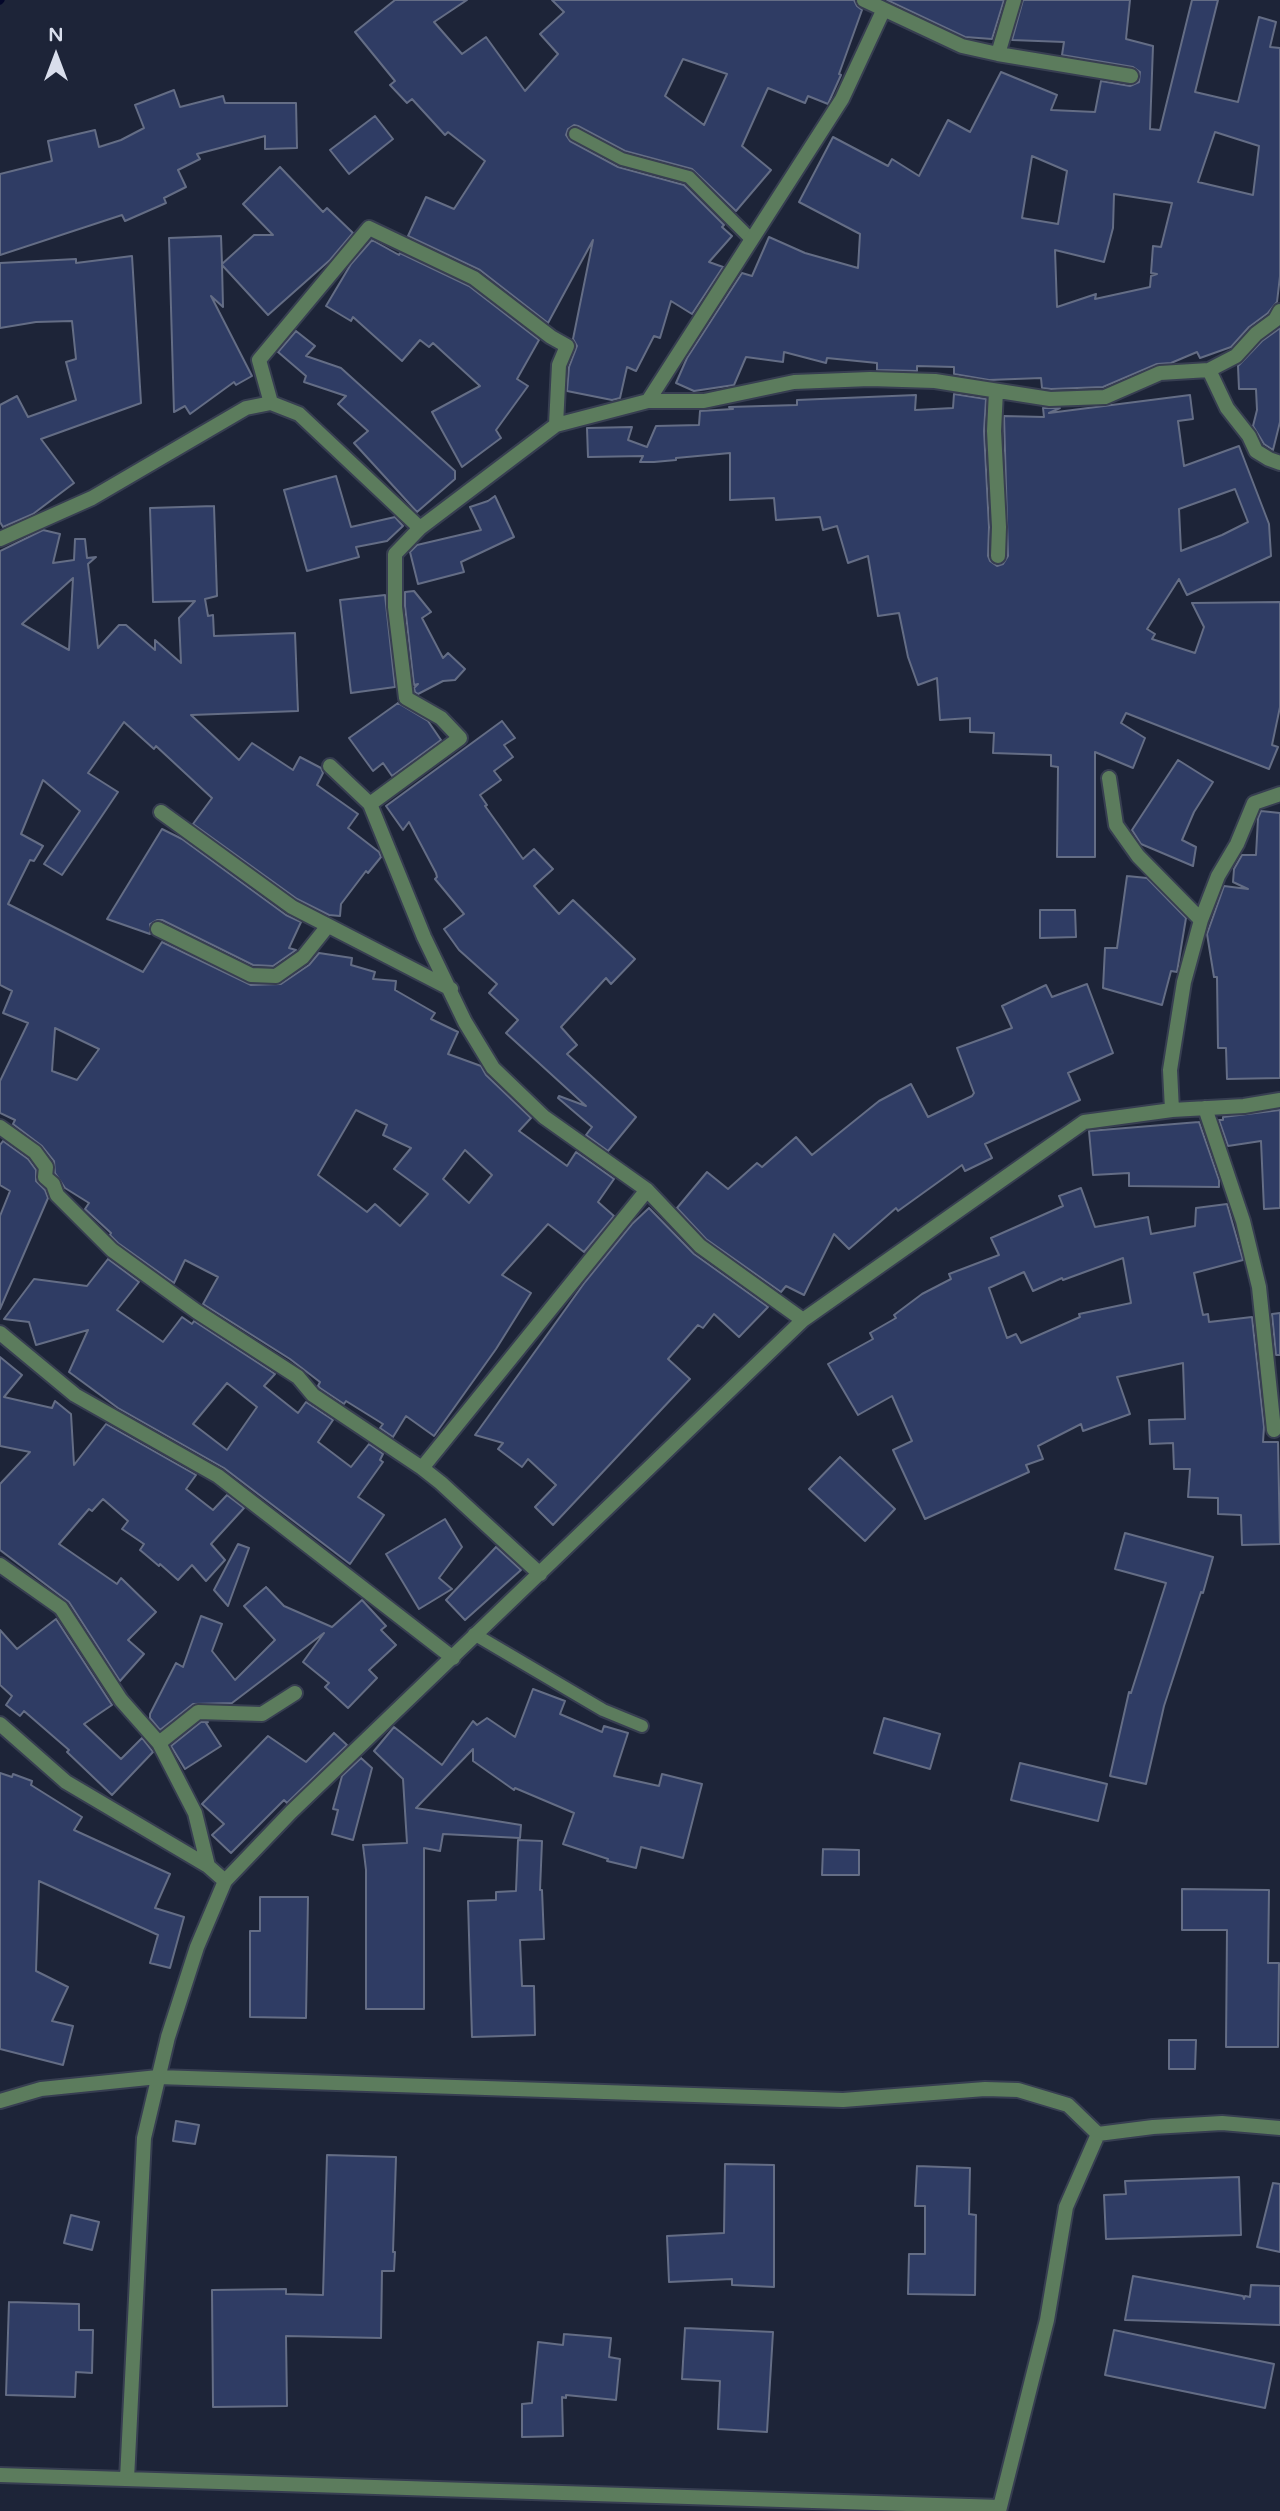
<!DOCTYPE html>
<html>
<head>
<meta charset="utf-8">
<style>
  body { margin:0 }
  #map { position:relative; width:1280px; height:2511px; overflow:hidden; background:#1d2438; font-family:"Varela Round",sans-serif }
  canvas { display:block }
  .north { position:absolute; left:21px; top:21px; width:70px; height:70px; -webkit-text-stroke:5px #1d2438; paint-order:stroke; rotate:0deg; font-size:19px; font-weight:700; line-height:28px; text-align:center; color:#d9deec }
  .north::after { content:''; display:block; margin:auto; width:24px; height:32px; background:#d9deec; clip-path:polygon(50% 0,100% 100%,50% 72%,0 100%) }
</style>
</head>
<body>
<div id="map">
<canvas width="1280" height="2511"></canvas>
<div class="north">N</div>
</div>
<script>
const context = document.querySelector('canvas').getContext('2d');
context.lineJoin = 'round';
const poly = rows => new Path2D(rows.map(r => 'M' + r).join(''));
function strokePath(path, color, width, dash) { context.strokeStyle = color; context.lineWidth = width; context.lineCap = dash ? 'butt' : 'round'; context.setLineDash(dash || []); context.stroke(path); }
function fillPath(path, color) { context.fillStyle = color; context.fill(path, 'evenodd'); }
strokePath(poly([
  [0,1,1,0]
]), '#03072a', 7);
const building = poly([
  [395,0,467,0,434,22,462,54,486,37,525,91,558,54,540,34,564,12,552,0,854,0,857,6,862,10,839,74,841,75,828,104,808,96,805,103,768,88,742,146,771,170,736,211,692,169,625,151,578,126,574,125,568,129,566,135,570,141,618,167,684,185,724,225,722,227,732,236,709,262,723,267,692,314,671,301,660,338,654,336,636,371,627,367,620,398,612,400,567,391,569,367,577,346,573,339,593,240,548,323,480,270,408,236,426,197,454,209,485,161,448,132,445,135,412,99,407,103,390,85,395,81,355,32,395,0],
  [683,59,727,74,704,125,665,96,683,59],
  [887,0,1004,0,992,39,965,37,887,0],
  [1023,0,1130,0,1126,39,1153,46,1150,129,1160,130,1192,0,1218,0,1195,92,1238,102,1259,17,1276,22,1270,47,1280,48,1280,276,1277,302,1268,313,1249,327,1231,347,1200,358,1197,352,1171,363,1157,364,1103,387,1051,389,1042,388,1041,378,989,380,954,374,954,367,917,366,917,371,877,370,877,363,827,358,826,363,784,352,783,362,746,357,734,385,694,391,676,383,687,358,742,273,752,276,769,237,805,253,858,268,860,234,799,202,833,137,888,166,892,159,919,176,948,120,970,132,1001,72,1057,95,1051,110,1095,112,1101,81,1130,86,1139,82,1140,72,1133,67,1062,55,1064,42,1012,40,1023,0],
  [1215,132,1259,146,1253,195,1198,182,1215,132],
  [1032,156,1067,171,1058,224,1022,218,1032,156],
  [1114,194,1172,203,1161,247,1153,246,1151,273,1157,274,1151,276,1150,287,1095,299,1096,294,1057,307,1055,250,1104,262,1113,228,1114,194],
  [174,90,180,107,223,96,225,103,296,103,297,148,265,149,265,136,197,154,200,159,178,170,186,187,164,198,166,203,125,221,122,215,0,255,0,174,52,161,48,141,95,130,99,147,121,140,144,128,135,105,174,90],
  [375,116,393,139,349,174,330,150,375,116],
  [280,167,323,212,327,208,353,233,330,260,268,315,222,265,223,307,211,296,252,376,236,385,234,382,190,414,185,406,174,412,169,238,221,236,222,264,254,235,273,235,243,204,280,167],
  [372,240,399,255,400,253,469,286,539,340,517,379,528,386,496,430,501,438,462,467,432,412,480,386,433,343,429,347,420,340,402,361,353,317,351,321,326,306,351,264,372,240],
  [132,256,141,403,41,439,74,483,33,514,3,527,0,522,0,405,17,396,28,417,76,400,66,362,76,359,72,321,36,322,0,328,0,263,76,259,76,263,132,256],
  [1280,328,1280,422,1273,450,1264,444,1253,426,1257,410,1256,389,1239,389,1238,366,1262,341,1280,328],
  [296,331,315,346,306,356,341,368,455,471,455,479,417,512,354,443,368,431,338,404,346,396,304,382,306,376,278,352,296,331],
  [954,394,986,399,984,431,989,527,988,556,990,561,997,566,1003,564,1008,556,1004,416,1044,417,1043,408,1060,408,1049,413,1190,395,1193,419,1178,421,1184,466,1239,446,1269,524,1271,556,1187,595,1179,579,1147,629,1155,634,1152,639,1195,653,1204,627,1192,603,1280,602,1280,707,1272,745,1278,747,1269,769,1126,713,1121,723,1145,738,1133,768,1095,752,1095,857,1057,857,1058,767,1051,766,1051,755,993,753,994,733,970,732,970,718,940,720,937,678,918,685,908,657,899,613,878,616,868,556,848,563,837,526,823,530,820,517,776,520,774,498,730,500,730,453,676,458,676,460,654,462,640,462,643,456,588,457,587,428,632,427,628,440,647,447,656,426,699,425,700,411,733,409,729,407,797,405,797,400,916,395,915,410,953,408,954,394],
  [1235,489,1248,522,1222,535,1181,551,1179,509,1235,489],
  [336,476,351,527,395,517,403,526,387,541,356,547,359,557,307,571,284,490,336,476],
  [495,496,514,537,461,562,464,572,418,584,410,552,417,545,481,530,470,507,488,501,495,496],
  [214,506,217,596,205,599,208,616,213,615,214,636,295,633,298,711,191,715,239,760,252,743,293,770,300,757,321,768,323,773,317,785,358,814,348,828,379,852,381,857,368,873,366,871,341,904,340,916,329,915,297,899,193,824,212,798,156,746,154,749,124,722,88,773,118,792,62,875,44,864,80,811,43,780,21,834,43,846,34,861,30,860,8,904,143,972,162,942,251,985,281,984,309,965,319,953,352,958,351,965,375,972,373,979,396,981,395,990,435,1013,431,1019,458,1032,448,1054,481,1066,486,1075,531,1118,519,1131,567,1166,576,1152,614,1179,598,1202,614,1216,584,1252,548,1224,502,1275,531,1293,496,1349,434,1436,406,1416,393,1437,380,1428,383,1424,346,1401,344,1404,320,1388,318,1386,320,1382,290,1359,203,1304,218,1277,185,1260,174,1283,118,1243,110,1235,111,1233,85,1209,89,1203,65,1188,55,1173,54,1161,42,1146,13,1124,15,1120,0,1113,0,1081,28,1023,3,1013,12,991,0,985,0,551,43,530,60,534,53,563,74,560,75,539,85,539,87,558,96,557,88,564,98,648,119,625,126,625,155,650,155,640,181,663,179,618,195,601,153,602,150,508,214,506],
  [73,578,69,650,22,624,73,578],
  [55,1028,99,1049,77,1080,52,1071,55,1028],
  [356,1110,387,1125,383,1135,411,1148,394,1169,428,1194,400,1226,375,1204,367,1212,318,1175,356,1110],
  [465,1150,492,1175,469,1203,443,1179,465,1150],
  [414,591,431,612,422,618,443,658,448,653,465,669,455,680,443,681,418,694,415,692,414,688,418,684,414,685,405,606,405,592,414,591],
  [385,595,395,687,351,693,340,600,385,595],
  [398,703,428,721,441,740,392,776,383,763,373,771,349,738,398,703],
  [502,721,515,738,504,745,513,757,494,771,501,780,480,795,487,805,485,806,523,859,534,849,553,869,534,886,559,914,573,900,635,959,611,984,606,978,561,1027,577,1045,567,1054,636,1117,608,1151,586,1135,592,1127,558,1098,559,1096,586,1106,506,1033,518,1020,489,993,497,984,459,950,444,929,464,914,435,879,437,877,436,873,409,822,403,830,386,806,502,721],
  [1178,760,1213,782,1194,812,1182,840,1196,847,1193,866,1141,844,1132,830,1178,760],
  [1261,811,1280,813,1280,1078,1227,1079,1226,1048,1218,1048,1217,977,1214,977,1207,934,1224,886,1248,889,1233,882,1234,869,1242,855,1256,855,1258,818,1261,811],
  [162,829,182,839,286,915,301,922,289,948,296,950,273,966,253,965,162,920,157,920,150,924,150,934,107,919,162,829],
  [1127,876,1147,878,1186,918,1177,972,1171,971,1162,1005,1103,988,1105,948,1117,948,1127,876],
  [1040,910,1075,910,1076,937,1040,938,1040,910],
  [1087,984,1113,1053,1068,1073,1080,1100,985,1144,992,1158,965,1171,962,1165,898,1211,896,1208,849,1249,834,1234,804,1295,786,1286,781,1292,706,1239,677,1208,707,1172,728,1189,757,1163,762,1167,796,1137,812,1155,879,1101,911,1084,928,1117,972,1096,974,1093,957,1048,1012,1028,1002,1006,1046,985,1052,997,1087,984],
  [1280,1110,1280,1208,1264,1209,1261,1141,1228,1146,1219,1120,1223,1120,1223,1117,1280,1110],
  [1199,1122,1219,1180,1219,1187,1129,1186,1129,1173,1093,1175,1089,1131,1199,1122],
  [3,1141,28,1159,36,1170,36,1181,45,1190,48,1198,0,1309,0,1216,10,1191,0,1185,0,1145,3,1141],
  [1081,1188,1095,1227,1148,1217,1151,1234,1195,1226,1196,1208,1227,1204,1243,1260,1194,1273,1203,1315,1208,1314,1209,1322,1252,1317,1264,1427,1263,1442,1278,1442,1280,1544,1242,1545,1241,1515,1218,1514,1218,1498,1188,1497,1190,1469,1174,1469,1173,1443,1150,1444,1149,1420,1185,1419,1183,1363,1117,1377,1130,1414,1083,1431,1081,1424,1038,1446,1043,1459,1026,1465,1029,1472,925,1519,893,1450,912,1441,892,1396,858,1415,828,1364,873,1339,870,1333,896,1318,894,1315,922,1294,951,1279,949,1274,999,1255,991,1238,1063,1206,1059,1196,1081,1188],
  [1123,1258,1131,1303,1079,1314,1080,1317,1021,1343,1016,1334,1007,1338,989,1288,1024,1272,1033,1291,1062,1278,1063,1280,1123,1258],
  [649,1208,694,1254,768,1307,739,1337,714,1314,703,1328,698,1325,668,1359,690,1379,553,1525,535,1507,556,1485,528,1459,522,1467,498,1449,503,1443,475,1435,585,1282,632,1224,649,1208],
  [108,1259,139,1282,117,1310,163,1342,182,1317,192,1324,194,1321,275,1374,264,1386,298,1413,306,1402,333,1420,318,1442,351,1467,369,1444,383,1454,380,1460,383,1462,358,1497,384,1515,350,1564,224,1468,118,1408,69,1372,88,1330,36,1345,29,1322,4,1319,34,1279,87,1286,108,1259],
  [227,1383,257,1407,227,1450,193,1424,227,1383],
  [1280,1313,1280,1355,1276,1355,1272,1314,1280,1313],
  [0,1357,22,1375,4,1397,52,1408,55,1401,71,1414,74,1465,106,1424,196,1475,186,1489,213,1510,227,1495,244,1508,211,1544,225,1560,206,1581,192,1565,178,1580,160,1564,159,1566,140,1550,144,1544,122,1529,128,1521,103,1499,92,1511,89,1509,59,1544,117,1584,121,1578,156,1612,128,1640,144,1654,120,1681,69,1602,0,1550,0,1484,30,1452,0,1446,0,1357],
  [840,1457,895,1509,865,1541,809,1489,840,1457],
  [445,1519,462,1547,439,1578,452,1589,419,1609,386,1554,445,1519],
  [1125,1533,1213,1557,1203,1593,1201,1592,1164,1706,1146,1784,1110,1776,1129,1692,1131,1693,1166,1583,1115,1569,1125,1533],
  [238,1544,249,1548,228,1606,214,1590,238,1544],
  [496,1547,521,1570,465,1620,446,1600,496,1547],
  [266,1587,284,1606,332,1627,362,1600,386,1626,381,1630,396,1645,369,1670,377,1678,348,1708,325,1687,329,1683,303,1662,324,1633,232,1703,193,1704,160,1730,150,1718,150,1714,176,1663,183,1667,201,1616,222,1624,212,1651,235,1680,275,1640,244,1606,266,1587],
  [56,1619,112,1705,84,1724,121,1759,142,1738,153,1752,112,1795,67,1752,69,1750,24,1711,20,1716,6,1705,12,1696,0,1685,0,1630,17,1649,56,1619],
  [533,1689,565,1701,560,1714,602,1732,604,1726,628,1733,614,1776,659,1786,662,1774,702,1784,683,1858,641,1847,636,1868,607,1861,608,1859,563,1844,574,1813,515,1788,514,1790,473,1761,473,1749,416,1808,521,1825,520,1838,443,1834,440,1851,424,1848,424,2009,366,2009,366,1870,363,1845,407,1843,403,1779,374,1751,394,1727,442,1765,473,1721,477,1725,487,1718,515,1737,533,1689],
  [884,1718,940,1734,930,1769,874,1753,884,1718],
  [201,1722,208,1722,206,1723,221,1746,185,1769,171,1746,201,1722],
  [334,1733,347,1745,287,1803,284,1800,231,1853,212,1835,224,1824,202,1804,268,1736,306,1762,334,1733],
  [361,1758,372,1768,353,1840,332,1834,338,1810,333,1809,342,1776,361,1758],
  [1020,1763,1107,1784,1098,1821,1011,1800,1020,1763],
  [0,1773,12,1777,13,1774,32,1781,31,1785,82,1817,74,1830,170,1874,155,1908,184,1917,170,1968,150,1963,158,1935,39,1881,36,1971,68,1987,52,2021,73,2026,63,2065,0,2049,0,1773],
  [518,1840,542,1841,540,1890,542,1890,544,1939,520,1940,522,1986,534,1986,535,2035,472,2037,468,1901,496,1900,496,1892,516,1891,518,1840],
  [823,1849,859,1850,859,1875,822,1875,823,1849],
  [1182,1889,1269,1890,1268,1963,1279,1963,1278,2047,1226,2047,1227,1930,1182,1930,1182,1889],
  [260,1897,308,1897,306,2018,250,2017,250,1931,260,1931,260,1897],
  [1169,2040,1196,2040,1195,2069,1169,2069,1169,2040],
  [176,2121,199,2125,195,2144,173,2141,176,2121],
  [327,2155,396,2157,393,2252,395,2252,394,2271,382,2271,381,2338,286,2336,287,2406,213,2407,212,2290,286,2289,286,2294,323,2295,327,2155],
  [725,2164,774,2165,774,2287,732,2285,732,2279,669,2282,667,2236,724,2233,725,2164],
  [917,2166,970,2168,969,2214,976,2215,975,2295,908,2294,909,2254,925,2254,925,2206,915,2206,917,2166],
  [1239,2177,1241,2235,1106,2239,1104,2195,1126,2194,1125,2181,1239,2177],
  [1273,2183,1280,2184,1280,2252,1257,2247,1273,2183],
  [71,2215,99,2222,92,2250,64,2243,71,2215],
  [1133,2276,1243,2296,1244,2299,1245,2296,1250,2297,1251,2285,1280,2286,1280,2325,1125,2320,1133,2276],
  [9,2302,79,2304,79,2330,93,2330,92,2373,76,2372,75,2397,6,2395,9,2302],
  [685,2328,773,2332,767,2432,718,2429,720,2381,682,2379,685,2328],
  [1114,2330,1274,2364,1265,2408,1105,2375,1114,2330],
  [564,2334,611,2338,609,2357,620,2359,616,2400,566,2395,566,2398,562,2397,563,2436,522,2437,522,2404,532,2403,538,2342,563,2345,564,2334]
]);
fillPath(building, '#2f3c64');
strokePath(building, '#646d85', 2);
const service = poly([
  [575,134,622,159,689,177,751,239],
  [474,1634,603,1710,642,1726]
]);
const minor = poly([
  [864,0,962,46,998,54,1131,76],
  [998,54,1014,0],
  [1209,370,1227,408,1249,436,1256,451,1269,459,1280,463],
  [996,391,994,431,999,527,998,556],
  [648,401,842,99,883,11],
  [271,403,259,360,369,228,474,278,551,337,567,346,559,365,556,425],
  [420,528,395,554,395,607,406,698,441,718,460,738,370,804,424,937,465,1022,493,1068,544,1117,647,1190,700,1246,803,1320],
  [0,539,92,498,246,408,271,403,299,414,420,528,556,425,648,401,704,401,794,382,870,379,935,381,1050,399,1105,397,1160,373,1209,370,1236,356,1256,334,1275,320,1280,311],
  [330,766,370,804],
  [1109,778,1116,825,1138,856,1201,920],
  [161,812,292,907,451,989],
  [158,929,251,975,276,976,303,957,327,927],
  [1205,1108,1243,1221,1259,1287,1274,1430],
  [1172,1110,1170,1070,1184,982,1201,920,1218,876,1237,844,1254,803,1280,794],
  [0,1127,35,1152,46,1167,45,1177,53,1184,57,1195,112,1250,196,1311,298,1377,313,1395,422,1468,441,1483,540,1574],
  [0,1333,75,1395,218,1476,453,1658],
  [422,1468,647,1190],
  [0,1565,61,1608,121,1700,159,1743,195,1813,208,1866],
  [0,1724,66,1782,208,1866,225,1881],
  [159,1743,198,1712,262,1714,295,1693],
  [0,2101,41,2089,158,2077,843,2100,985,2089,1018,2090,1068,2105,1098,2134],
  [1098,2134,1153,2127,1222,2123,1280,2128],
  [0,2475,1000,2507],
  [127,2479,144,2138,168,2037,197,1947,225,1881,291,1812,803,1320,1084,1122,1172,1110,1244,1106,1280,1100],
  [999,2511,1047,2320,1066,2207,1098,2134]
]);
strokePath(service, '#373e51', 16);
strokePath(minor, '#373e51', 18);
strokePath(service, '#5c7c5d', 12);
strokePath(minor, '#5c7c5d', 14);
</script>
</body>
</html>
